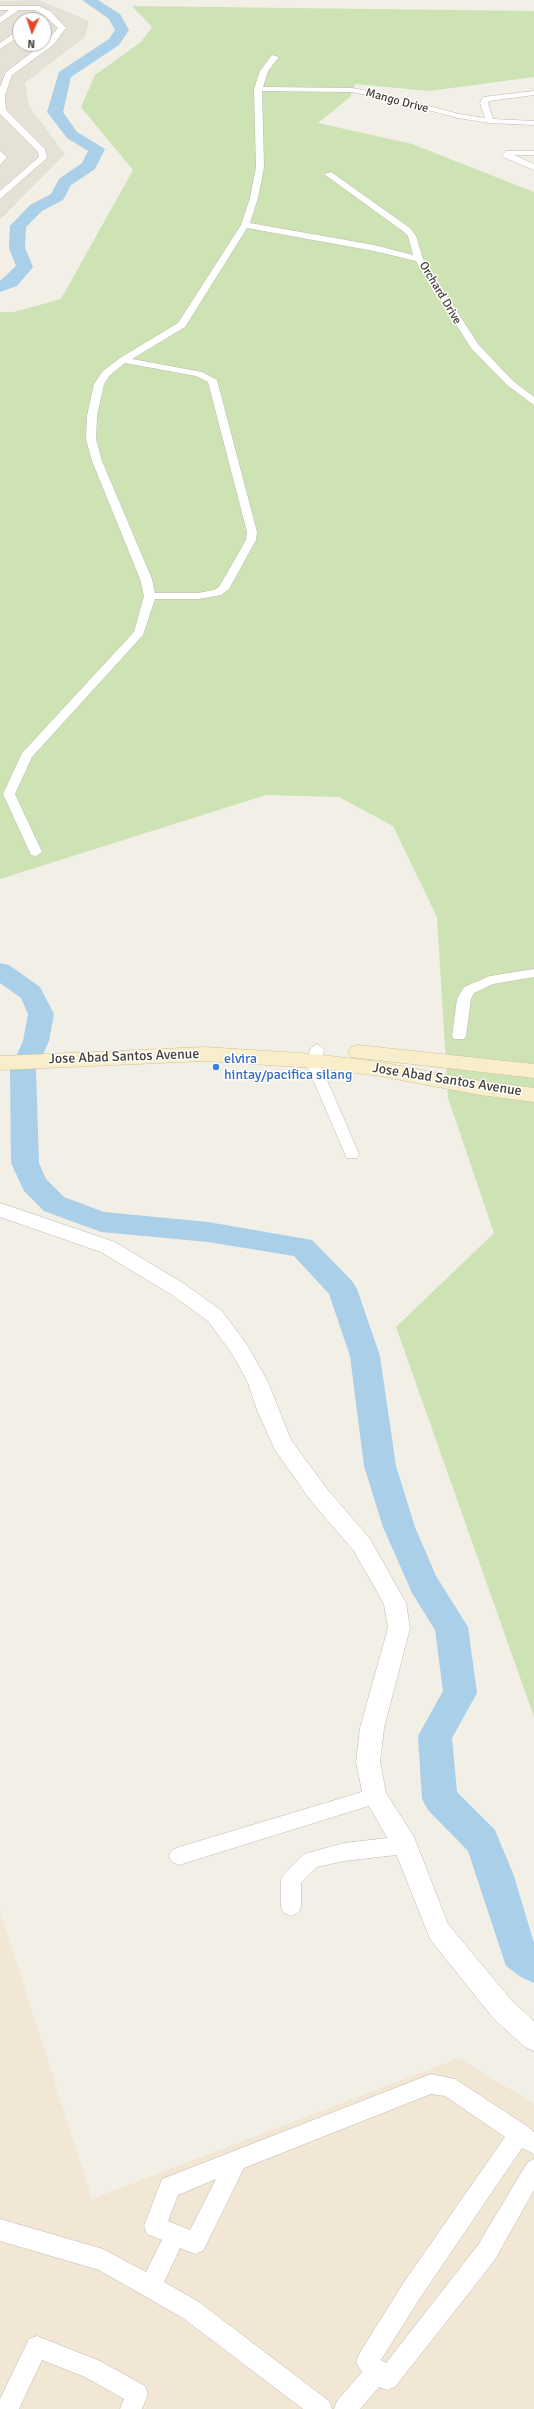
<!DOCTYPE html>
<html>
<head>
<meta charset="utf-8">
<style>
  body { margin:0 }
  #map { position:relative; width:534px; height:2409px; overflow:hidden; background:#f2efe7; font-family:Signika,sans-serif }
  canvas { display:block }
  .north { position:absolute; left:12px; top:12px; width:40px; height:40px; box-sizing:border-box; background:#fff; border:1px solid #b5b2af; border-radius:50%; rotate:183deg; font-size:11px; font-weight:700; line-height:16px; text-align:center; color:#453f37 }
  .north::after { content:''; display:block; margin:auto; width:14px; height:18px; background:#e6472b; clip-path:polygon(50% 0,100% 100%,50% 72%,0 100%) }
</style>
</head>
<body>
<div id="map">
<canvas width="534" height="2409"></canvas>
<div class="north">N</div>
</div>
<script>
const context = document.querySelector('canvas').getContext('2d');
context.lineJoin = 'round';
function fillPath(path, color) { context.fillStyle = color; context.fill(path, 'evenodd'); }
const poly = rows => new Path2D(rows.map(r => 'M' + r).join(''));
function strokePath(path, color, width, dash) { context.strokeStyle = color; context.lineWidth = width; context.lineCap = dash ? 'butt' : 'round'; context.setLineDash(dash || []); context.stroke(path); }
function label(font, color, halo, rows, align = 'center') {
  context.font = font + ' Signika,sans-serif'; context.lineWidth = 3; context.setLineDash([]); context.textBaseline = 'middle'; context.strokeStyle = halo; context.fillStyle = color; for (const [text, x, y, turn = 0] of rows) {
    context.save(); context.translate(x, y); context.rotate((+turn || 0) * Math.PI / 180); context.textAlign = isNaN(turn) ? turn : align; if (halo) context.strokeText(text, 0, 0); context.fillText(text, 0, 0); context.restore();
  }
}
fillPath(poly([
  [39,0,89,21,85,37,25,83,29,106,65,154,0,220,0,1],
  [20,20,44,20,44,44,20,44]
]), '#e5e1d6');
fillPath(poly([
  [0,1911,92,2199,459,2058,534,2104,534,2409,0,2409]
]), '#f2e6d4');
fillPath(poly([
  [132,6,534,11,534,77,429,91,355,84,350,97,318,123,412,144,534,192,534,1717,396,1327,494,1233,448,1098,437,917,393,826,339,797,266,795,0,879,0,312,14,312,61,299,133,170,81,107,95,75,141,42,152,27]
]), '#cde3b4');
fillPath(poly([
  [82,0,98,0,120,14,129,30,119,45,71,77,63,112,77,132,105,149,95,169,71,185,63,200,42,211,26,227,25,248,33,267,17,286,0,292,0,281,16,266,9,248,10,226,30,205,51,194,59,179,82,163,88,151,67,138,47,112,59,72,109,39,115,30,109,19,82,0],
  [0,963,9,965,40,987,54,1014,49,1041,36,1070,39,1163,46,1179,64,1197,104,1212,208,1222,312,1240,352,1281,357,1289,380,1356,396,1466,415,1527,436,1576,468,1627,477,1693,452,1738,457,1792,495,1830,514,1876,534,1943,534,1983,521,1977,506,1966,468,1851,428,1810,422,1799,418,1736,443,1691,435,1630,412,1593,383,1527,364,1466,350,1356,329,1294,294,1256,208,1242,101,1232,44,1211,24,1191,11,1163,10,1070,23,1041,28,1014,21,998,0,983,0,963]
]), '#a9cfe9');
const minor = poly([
  [0,6,39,6,50,11,66,28,53,45,12,75,5,95,6,110,45,149,47,158,0,199,0,191,39,157,38,152,0,114,0,87,6,72,47,41,58,28,44,15,35,10,19,10,0,23,0,17,9,10,0,10,0,6],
  [17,31,20,31,20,36,0,49,0,43,17,31],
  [272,55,279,57,268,71,263,87,352,88,384,94,459,114,485,118,480,103,483,97,534,91,534,95,489,101,488,103,493,119,534,121,534,125,490,123,458,118,383,98,352,92,262,91,264,167,258,198,250,223,374,245,413,255,408,236,404,232,324,174,331,172,410,228,416,236,423,259,478,344,513,381,534,397,534,405,507,385,471,348,416,261,374,251,247,228,185,327,132,359,202,372,217,380,257,532,256,540,229,589,221,595,198,599,155,599,143,635,32,757,15,794,42,852,36,856,31,855,3,794,22,753,134,632,144,596,140,579,92,461,86,439,87,416,94,384,103,371,120,358,178,323,241,225,250,198,256,167,254,89,260,71,272,55],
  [125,363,196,376,208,382,247,532,246,540,219,587,214,590,198,593,155,593,152,579,102,461,96,439,97,416,104,384,110,375,125,363],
  [0,151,7,157,0,165,0,151],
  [506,151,534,151,534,155,514,155,534,164,534,170,503,157,502,155,506,151],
  [534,969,534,977,493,984,474,993,471,999,466,1036,464,1039,454,1039,452,1036,457,999,464,987,490,976,534,969],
  [317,1044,324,1049,321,1066,359,1154,357,1158,347,1158,345,1154,307,1066,310,1049,317,1044],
  [375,1788,382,1790,384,1796,382,1802,375,1804,179,1865,172,1862,169,1856,172,1850,179,1847,375,1788],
  [405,1836,412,1839,415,1845,412,1851,405,1854,344,1861,317,1867,301,1883,301,1907,298,1913,291,1916,284,1913,281,1907,281,1880,284,1874,304,1854,344,1843,405,1836],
  [431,2074,455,2079,527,2126,534,2132,534,2154,522,2148,420,2298,381,2360,386,2363,478,2245,527,2163,534,2159,534,2190,494,2261,395,2387,387,2390,379,2387,360,2409,334,2409,337,2401,362,2372,356,2362,359,2354,404,2282,505,2137,445,2096,431,2094,244,2168,203,2251,195,2254,180,2248,164,2282,199,2302,329,2401,332,2409,303,2409,183,2318,99,2270,0,2241,0,2219,103,2249,146,2272,162,2240,147,2234,144,2226,162,2179,431,2074],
  [216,2179,190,2230,168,2221,178,2195,216,2179],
  [37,2336,100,2361,145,2386,148,2394,142,2409,120,2409,124,2399,85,2377,42,2360,19,2409,0,2409,0,2399,29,2339,37,2336]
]);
const tertiary = poly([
  [0,1203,115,1242,186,1285,222,1311,247,1345,268,1382,291,1440,327,1489,370,1539,406,1603,410,1628,384,1728,380,1762,386,1793,414,1837,448,1924,512,2001,534,2021,534,2051,525,2047,494,2019,430,1939,395,1851,363,1796,356,1762,360,1728,388,1628,384,1604,354,1551,311,1501,275,1450,257,1410,248,1383,233,1355,208,1321,172,1295,101,1252,0,1217,0,1203]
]);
const secondary = poly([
  [358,1045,534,1064,534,1078,351,1057,348,1052,351,1047,358,1045],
  [205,1047,314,1054,380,1062,480,1081,534,1088,534,1102,480,1095,380,1076,314,1068,205,1061,0,1070,0,1056,205,1047]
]);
strokePath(minor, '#c0b9ae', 1);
strokePath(tertiary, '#c0b9ae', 1);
strokePath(secondary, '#cec19b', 1);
fillPath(minor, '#fff');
fillPath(tertiary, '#fff');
fillPath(secondary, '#f9eeca');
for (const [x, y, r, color] of [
  [216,1067,4,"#3f7fe0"]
]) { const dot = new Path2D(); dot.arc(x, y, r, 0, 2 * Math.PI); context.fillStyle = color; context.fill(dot); strokePath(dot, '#fff', 1.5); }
label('12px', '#453f37', '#fff', [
  ["Mango Drive",397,101,15],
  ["Orchard Drive",440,293,59]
]);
label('14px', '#453f37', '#fff', [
  ["Jose Abad Santos Avenue",124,1057,-2],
  ["Jose Abad Santos Avenue",447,1080,9]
]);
label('14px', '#366cbe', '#fff', [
  ["elvira",224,1059],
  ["hintay/pacifica silang",224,1075]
], 'left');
</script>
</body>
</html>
